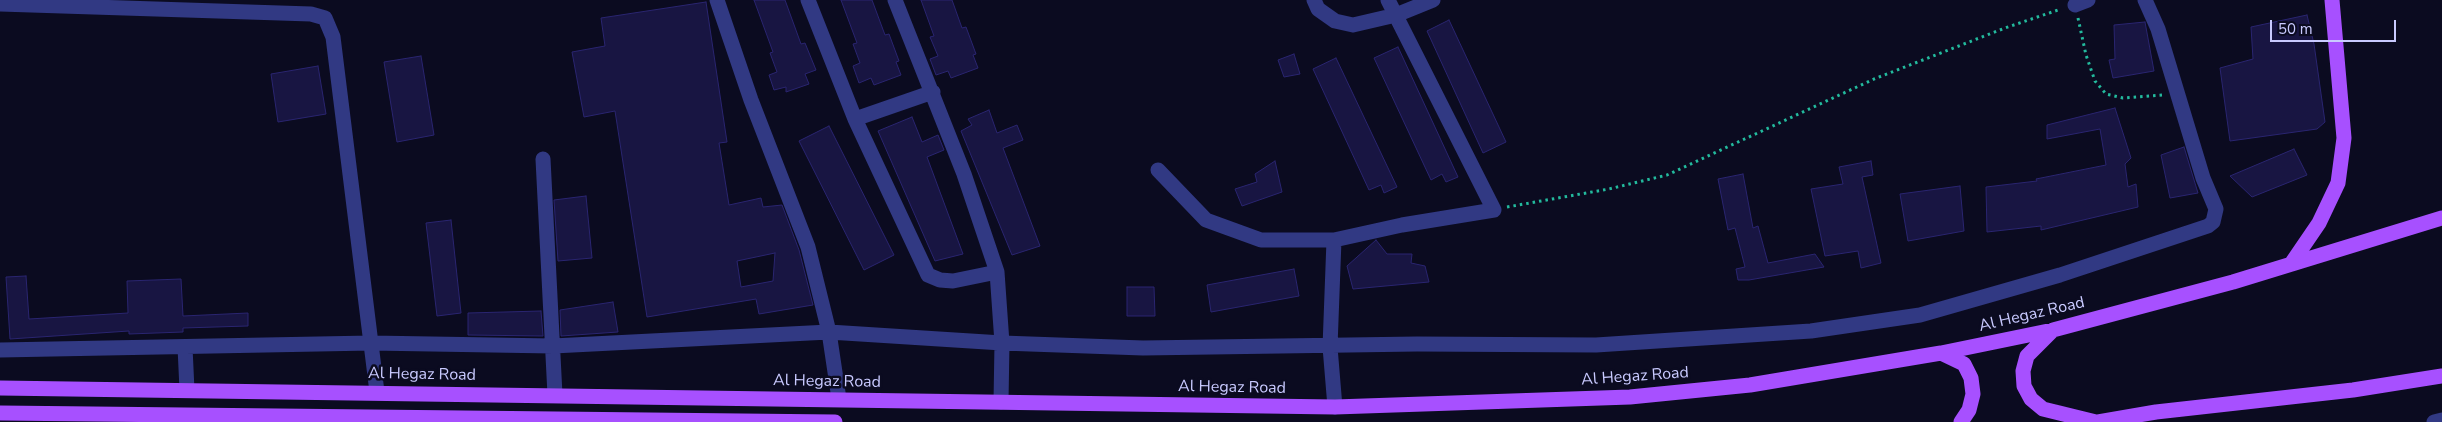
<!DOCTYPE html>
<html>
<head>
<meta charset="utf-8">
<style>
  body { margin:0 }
  #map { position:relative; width:2442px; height:422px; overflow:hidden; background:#0b0b20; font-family:"Nunito Sans",sans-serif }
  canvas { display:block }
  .scale { position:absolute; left:2270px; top:20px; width:126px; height:22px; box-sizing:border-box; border:2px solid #c9caff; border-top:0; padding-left:6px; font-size:15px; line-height:18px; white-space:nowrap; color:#c9caff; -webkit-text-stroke:4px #0b0b20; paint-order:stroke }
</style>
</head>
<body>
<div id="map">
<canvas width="2442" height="422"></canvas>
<div class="scale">50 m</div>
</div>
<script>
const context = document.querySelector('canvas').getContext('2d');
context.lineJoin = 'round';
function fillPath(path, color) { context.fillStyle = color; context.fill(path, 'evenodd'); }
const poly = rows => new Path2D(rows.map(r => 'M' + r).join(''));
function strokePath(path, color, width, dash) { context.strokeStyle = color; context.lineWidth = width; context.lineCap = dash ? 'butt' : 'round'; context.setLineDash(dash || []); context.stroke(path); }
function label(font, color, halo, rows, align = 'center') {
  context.font = font + ' "Nunito Sans",sans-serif'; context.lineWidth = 5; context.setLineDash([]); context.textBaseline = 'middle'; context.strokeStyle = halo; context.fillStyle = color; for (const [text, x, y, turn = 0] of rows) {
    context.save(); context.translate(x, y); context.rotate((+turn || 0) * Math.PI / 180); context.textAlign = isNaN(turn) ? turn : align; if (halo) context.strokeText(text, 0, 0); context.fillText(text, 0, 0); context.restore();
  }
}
const building = poly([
  [754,0,785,0,801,44,805,43,816,70,805,74,809,84,786,92,786,87,774,90,769,75,777,72,770,53,773,52,754,0],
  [841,0,872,0,885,35,889,34,899,61,896,62,901,75,874,85,871,78,859,83,853,66,860,63,853,44,857,43,841,0],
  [921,0,952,0,962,28,966,27,976,54,973,55,978,68,951,78,948,71,936,75,930,59,938,56,930,37,934,36,921,0],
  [706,2,727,142,719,143,729,205,761,198,763,207,782,205,799,250,813,305,759,314,756,299,647,317,615,111,584,117,572,52,605,46,601,18,706,2],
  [775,253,773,281,741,287,737,261,775,253],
  [2307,15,2314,44,2325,122,2317,129,2230,141,2220,68,2253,59,2251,27,2307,15],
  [1449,20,1506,142,1483,153,1427,31,1449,20],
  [2145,22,2154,71,2113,78,2109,60,2115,59,2114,25,2145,22],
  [1398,47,1458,177,1446,182,1442,174,1431,180,1374,58,1398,47],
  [1294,54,1300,74,1284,77,1278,60,1294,54],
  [421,56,434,135,397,142,384,62,421,56],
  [1336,58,1397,187,1384,193,1381,185,1369,190,1313,69,1336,58],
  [318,66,326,114,278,122,271,74,318,66],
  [2115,108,2131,158,2125,164,2128,187,2136,184,2138,207,2041,230,2041,226,1987,232,1986,187,2037,181,2036,179,2106,165,2100,129,2047,139,2047,125,2115,108],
  [989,110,997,133,1017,125,1023,140,1003,148,1040,246,1012,255,961,131,972,125,968,119,989,110],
  [912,117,922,142,938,135,944,150,927,157,963,254,935,261,878,131,912,117],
  [829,126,894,255,864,270,799,141,829,126],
  [2184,147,2198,193,2170,198,2161,155,2184,147],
  [2294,149,2307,175,2252,197,2230,176,2294,149],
  [1275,161,1282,192,1242,206,1235,189,1257,182,1255,174,1275,161],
  [1871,161,1873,175,1862,177,1881,263,1861,268,1858,251,1825,256,1811,189,1843,184,1839,167,1871,161],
  [1743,174,1753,228,1758,226,1768,263,1815,254,1824,267,1749,280,1738,280,1736,269,1745,267,1735,228,1728,230,1718,179,1743,174],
  [1960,186,1964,231,1908,241,1900,194,1960,186],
  [586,196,592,258,558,261,554,200,586,196],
  [451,220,461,313,437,316,426,223,451,220],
  [1376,240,1387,254,1412,254,1411,263,1425,266,1429,282,1353,289,1347,266,1376,240],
  [1294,269,1299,296,1211,312,1207,285,1294,269],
  [26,276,29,319,128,313,127,281,181,279,183,316,248,313,248,326,183,328,183,332,129,334,129,331,10,339,6,277,26,276],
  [1127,287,1154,287,1155,316,1127,316,1127,287],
  [613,302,618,332,561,336,560,310,613,302],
  [541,311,543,336,468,335,468,313,541,311]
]);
fillPath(building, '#181542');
strokePath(building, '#2a2570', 1);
strokePath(poly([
  [2078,18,2086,55,2095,81,2106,94,2123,98,2162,95],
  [1507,207,1609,189,1667,175,1874,79,2005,28,2061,9]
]), '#23ba9d', 3, [2.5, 4]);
strokePath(poly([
  [717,0,751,100,808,247,829,332,839,399],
  [808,0,855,119,928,275,940,280,953,281,997,272],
  [895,0,964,174,997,272,1002,343,1001,402],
  [1314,0,1318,9,1335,21,1353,25,1396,15,1433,0],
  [0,4,311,14,325,18,333,37,377,392],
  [2075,5,2088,0],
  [855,119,933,92],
  [543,159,555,395],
  [1158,170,1206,220,1261,240,1334,240],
  [185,347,187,390],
  [0,350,371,343,553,346,829,332,1002,343,1143,348,1417,344,1596,345,1811,331,1920,315,2060,275,2208,226,2213,222,2216,209,2203,178,2158,29,2145,0],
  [1335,407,1330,347,1334,240,1402,225,1494,210,1388,0],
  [2434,422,2442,420]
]), '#313983', 15);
strokePath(poly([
  [2291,264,2319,223,2338,183,2344,138,2332,0],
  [2053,330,2027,356,2023,371,2024,386,2031,399,2043,409,2096,422],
  [1941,353,1964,364,1971,378,1973,394,1969,410,1961,422],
  [0,388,1335,407,1630,397,1750,385,1941,353,2053,330,2233,282,2442,218],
  [0,413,835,422],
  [2098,422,2156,412,2353,390,2442,376]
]), '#a750ff', 15);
label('16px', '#c9caff', '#0b0b20', [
  ["Al Hegaz Road",2032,315,-13],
  ["Al Hegaz Road",422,375,1],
  ["Al Hegaz Road",1635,377,-4],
  ["Al Hegaz Road",827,382,1],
  ["Al Hegaz Road",1232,388,1]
]);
</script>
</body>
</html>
